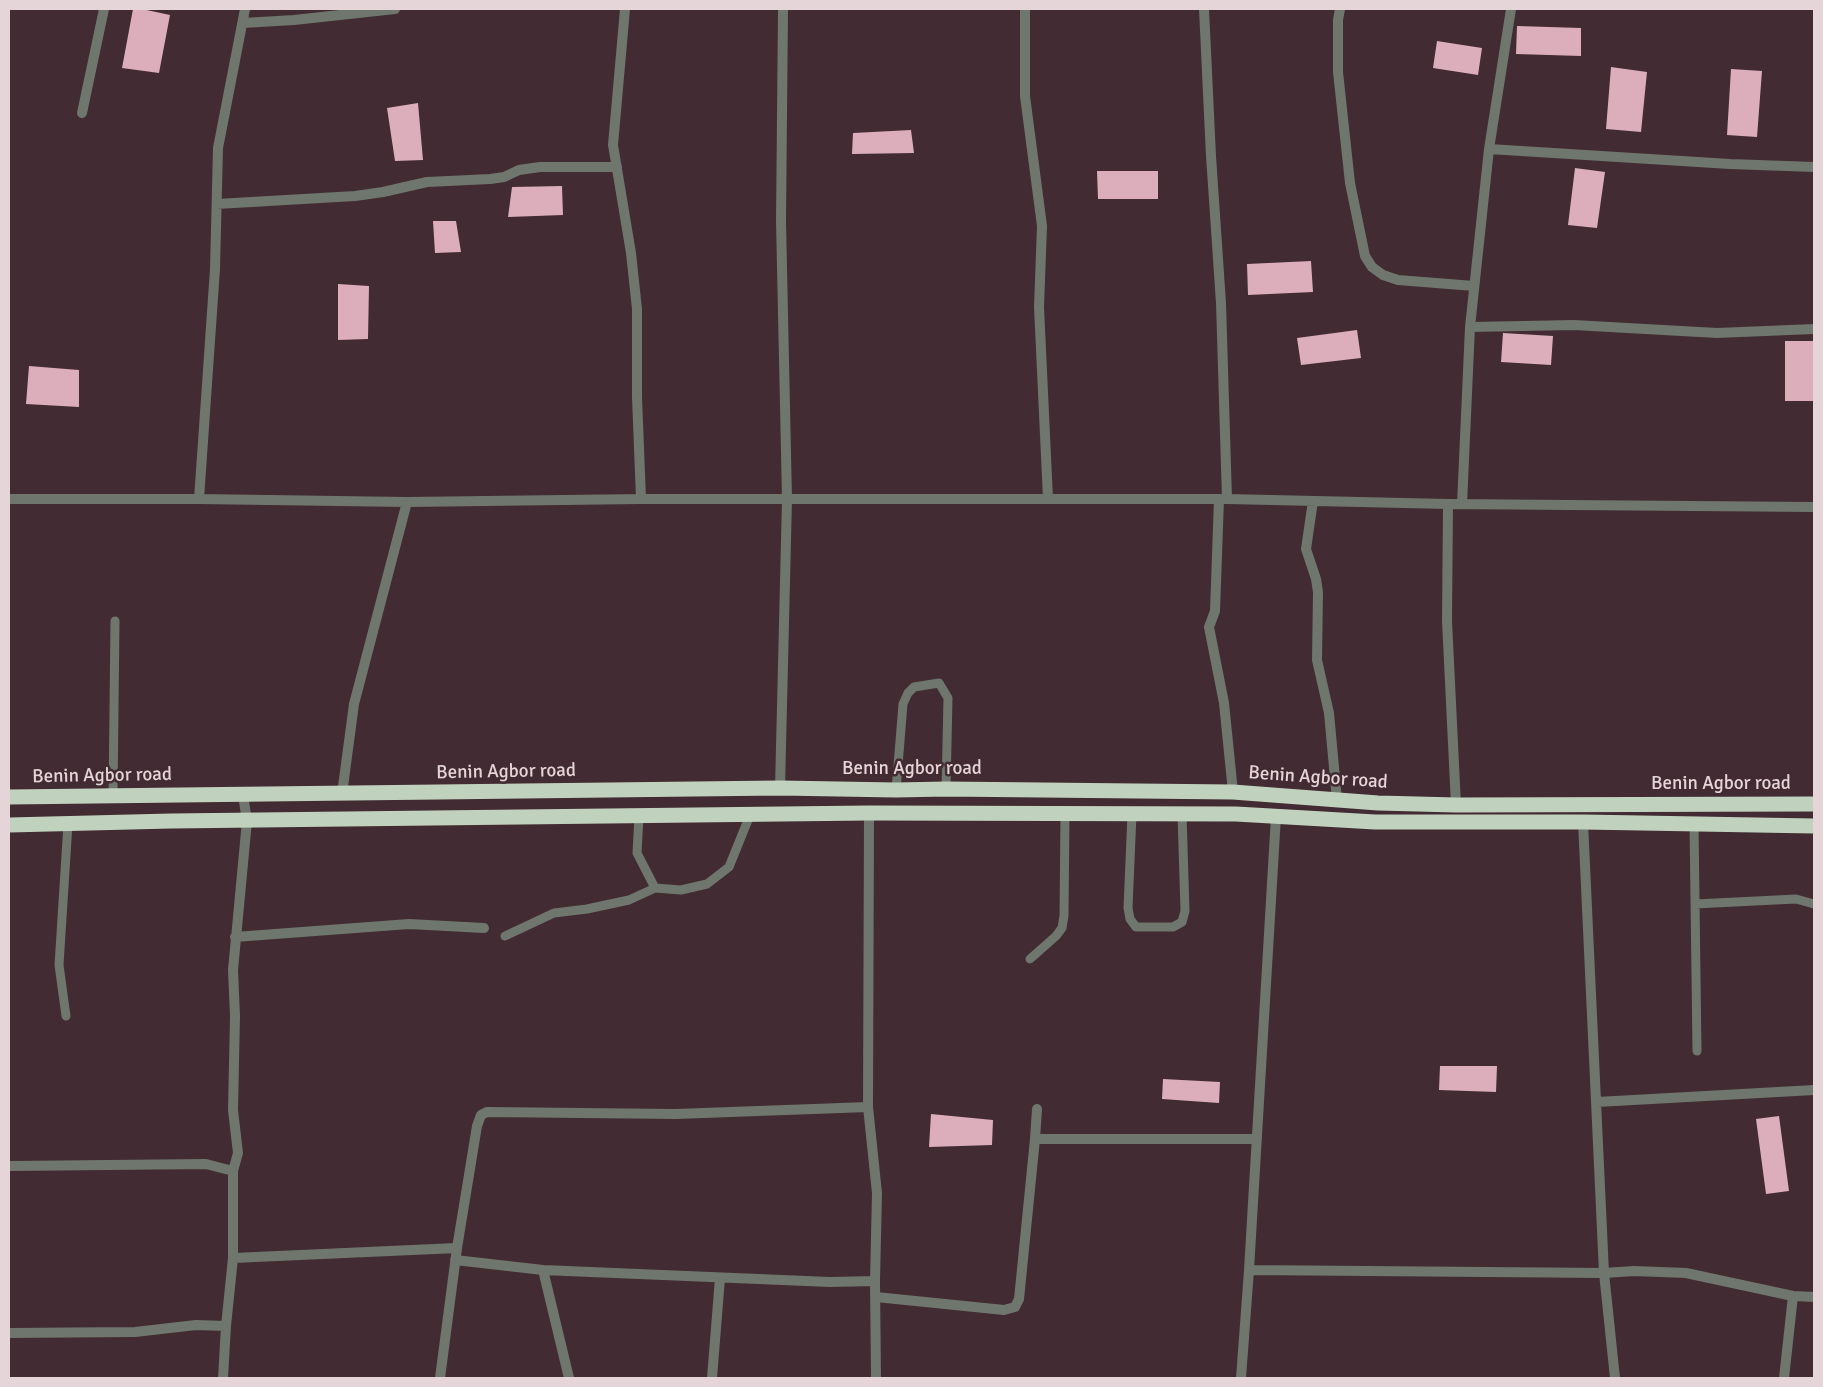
<!DOCTYPE html>
<html>
<head>
<meta charset="utf-8">
<style>
  body { margin:0 }
  #map { position:relative; width:1823px; height:1387px; overflow:hidden; background:#422b32; font-family:Signika,sans-serif }
  canvas { display:block }
  .frame { position:absolute; inset:0; border:10px solid #e5d5d9; pointer-events:none }
</style>
</head>
<body>
<div id="map">
<canvas width="1823" height="1387"></canvas>
<div class="frame"></div>
</div>
<script>
const context = document.querySelector('canvas').getContext('2d');
context.lineJoin = 'round';
function fillPath(path, color) { context.fillStyle = color; context.fill(path, 'evenodd'); }
const poly = rows => new Path2D(rows.map(r => 'M' + r).join(''));
function strokePath(path, color, width, dash) { context.strokeStyle = color; context.lineWidth = width; context.lineCap = dash ? 'butt' : 'round'; context.setLineDash(dash || []); context.stroke(path); }
function label(font, color, halo, rows, align = 'center') {
  context.font = font + ' Signika,sans-serif'; context.lineWidth = 5; context.setLineDash([]); context.textBaseline = 'middle'; context.strokeStyle = halo; context.fillStyle = color; for (const [text, x, y, turn = 0] of rows) {
    context.save(); context.translate(x, y); context.rotate((+turn || 0) * Math.PI / 180); context.textAlign = isNaN(turn) ? turn : align; if (halo) context.strokeText(text, 0, 0); context.fillText(text, 0, 0); context.restore();
  }
}
fillPath(poly([
  [133,9,142,9,170,15,159,73,122,68],
  [1517,26,1581,28,1581,56,1516,54],
  [1437,41,1482,48,1478,75,1433,68],
  [1611,67,1647,72,1641,132,1606,129],
  [1731,69,1762,71,1757,137,1727,135],
  [418,103,423,160,395,161,387,108],
  [911,130,914,153,852,154,853,133],
  [1575,168,1605,172,1597,228,1568,225],
  [1097,171,1158,171,1158,199,1098,199],
  [562,186,563,215,508,217,512,187],
  [433,221,456,221,461,252,435,253],
  [1311,261,1313,292,1248,295,1247,264],
  [338,284,369,286,368,339,338,340],
  [1357,330,1361,358,1301,365,1297,338],
  [1503,333,1553,336,1551,365,1501,362],
  [1785,341,1814,341,1814,401,1785,401],
  [29,366,79,370,79,407,26,404],
  [1440,1066,1497,1066,1496,1092,1439,1090],
  [1163,1079,1220,1082,1219,1103,1162,1099],
  [931,1114,993,1120,992,1145,929,1147],
  [1779,1116,1789,1191,1766,1194,1756,1119]
]), '#dcaebb');
strokePath(poly([
  [896,790,903,704,908,693,914,687,939,683,948,698,946,789],
  [113,796,115,621],
  [1132,814,1128,908,1130,919,1136,927,1173,927,1182,922,1185,911,1182,814],
  [639,816,637,853,655,888,681,890,707,884,729,867,750,815],
  [1694,824,1697,1051],
  [1695,904,1796,899,1814,904],
  [505,936,554,913,587,909,629,900,655,888],
  [1030,959,1056,936,1062,928,1064,916,1065,814],
  [66,1016,59,965,68,824]
]), '#6e766d', 9);
strokePath(poly([
  [625,9,613,145,631,253,637,309,637,397,641,499],
  [1025,9,1025,96,1042,226,1039,307,1048,499],
  [1204,9,1211,156,1221,303,1227,499],
  [1340,9,1338,20,1338,72,1350,183,1365,256,1372,267,1383,275,1398,280,1474,286],
  [243,23,294,20,395,9],
  [82,113,104,9],
  [1489,149,1730,164,1814,167],
  [217,204,355,196,383,192,427,182,490,179,504,177,519,170,540,167,617,167],
  [1470,327,1574,325,1717,333,1814,329],
  [9,499,199,499,407,502,641,499,1227,499,1448,504,1814,507],
  [199,499,215,269,218,148,245,9],
  [1219,499,1215,611,1209,627,1224,703,1233,792],
  [1313,501,1306,549,1316,579,1318,592,1317,660,1329,713,1337,800],
  [1448,504,1447,621,1456,805],
  [1462,504,1470,327,1489,149,1511,9],
  [780,788,787,499,781,221,783,9],
  [342,794,354,704,407,502],
  [869,813,868,1107,877,1193,875,1281,876,1378],
  [1583,822,1604,1273,1615,1378],
  [235,937,409,924,484,928],
  [1597,1102,1814,1090],
  [1037,1109,1035,1139,1257,1139],
  [9,1166,206,1164,233,1171],
  [233,1258,457,1248],
  [455,1260,543,1270,830,1282,875,1281],
  [543,1270,569,1378],
  [1249,1270,1604,1273,1634,1271,1686,1273,1793,1296,1814,1297],
  [876,1297,1004,1310,1015,1307,1019,1299,1035,1139],
  [9,1333,135,1332,196,1325,226,1326],
  [223,1378,226,1326,233,1258,233,1171,238,1153,233,1110,235,1016,233,970,247,821,243,795],
  [440,1378,457,1248,477,1126,481,1115,487,1112,676,1114,868,1107],
  [712,1378,720,1278],
  [1241,1378,1249,1270,1276,816],
  [1784,1378,1793,1296]
]), '#6e766d', 10);
strokePath(poly([
  [9,797,780,788,896,790,946,789,1233,792,1378,803,1456,805,1814,804],
  [9,825,171,821,869,813,1236,814,1375,822,1583,822,1814,826]
]), '#c0d2be', 15);
label('19px', '#e5d5d9', '#422b32', [
  ["Benin Agbor road",912,769],
  ["Benin Agbor road",506,772,-1],
  ["Benin Agbor road",102,776,-1],
  ["Benin Agbor road",1318,778,4],
  ["Benin Agbor road",1721,784]
]);
</script>
</body>
</html>
